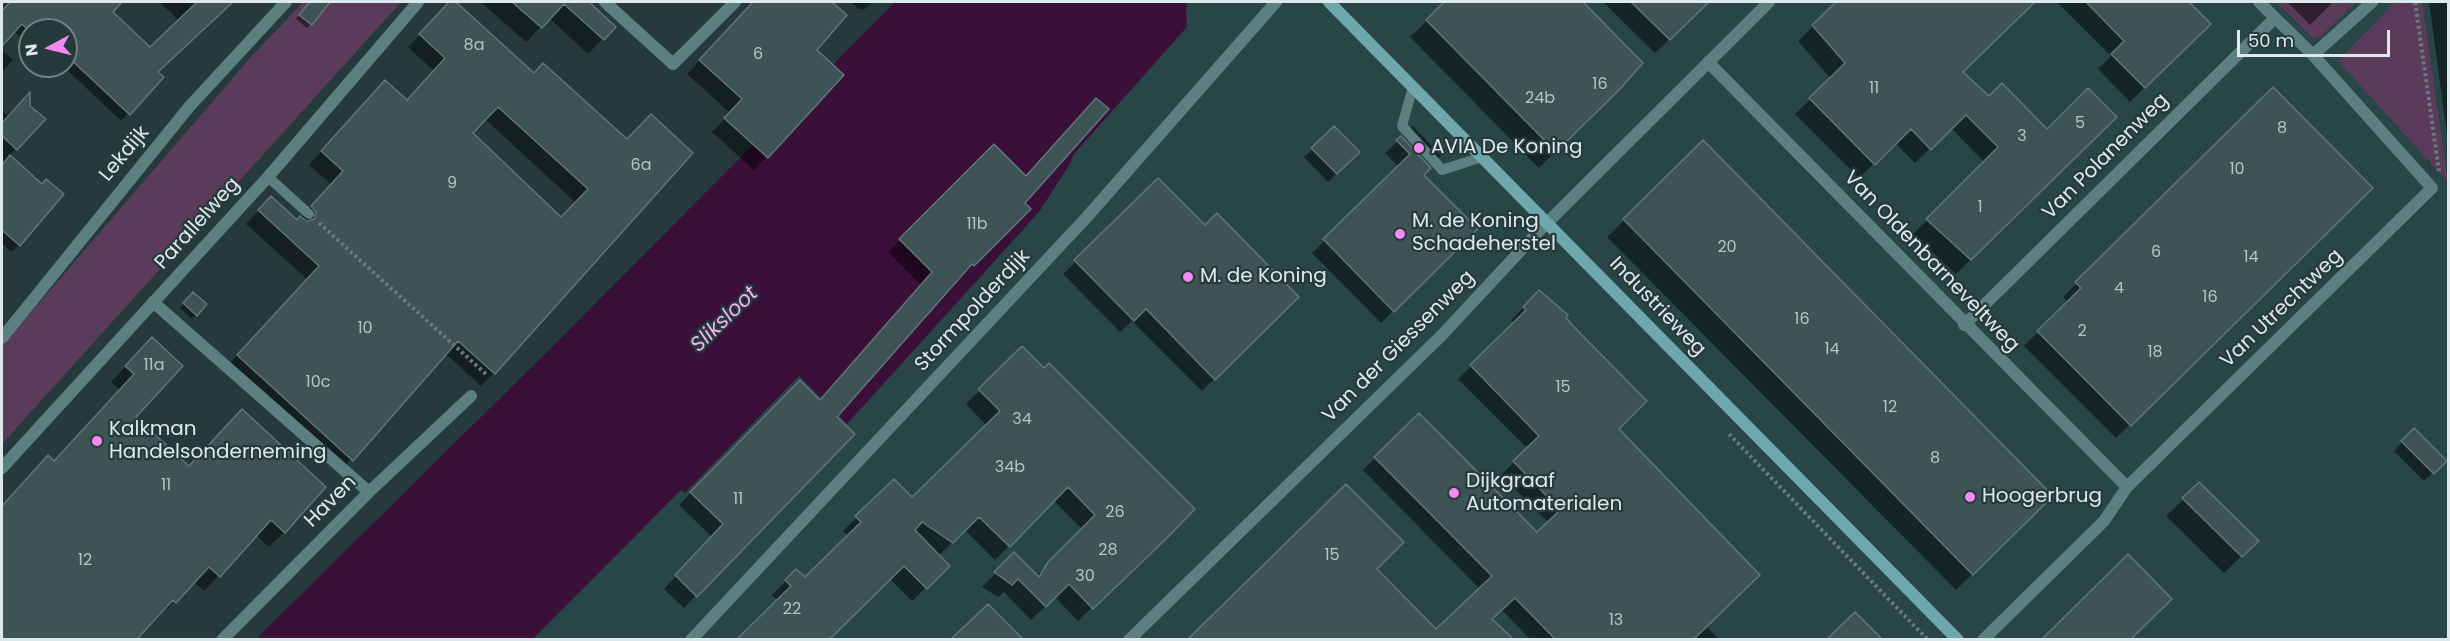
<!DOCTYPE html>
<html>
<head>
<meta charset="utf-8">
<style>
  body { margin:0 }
  #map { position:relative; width:2450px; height:641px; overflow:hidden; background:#263a3c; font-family:Poppins,sans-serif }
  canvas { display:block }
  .frame { position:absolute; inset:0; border:3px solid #dde9ea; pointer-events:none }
  .north { position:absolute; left:18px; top:18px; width:60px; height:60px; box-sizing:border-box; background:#263a3c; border:2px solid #6f8082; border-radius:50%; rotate:263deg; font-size:16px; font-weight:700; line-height:24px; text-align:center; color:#dde9ea }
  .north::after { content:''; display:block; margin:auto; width:21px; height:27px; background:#f389f1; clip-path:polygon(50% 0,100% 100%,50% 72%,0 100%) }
  .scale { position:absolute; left:2237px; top:30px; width:153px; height:27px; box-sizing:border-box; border:3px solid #dde9ea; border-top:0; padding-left:8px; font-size:18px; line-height:21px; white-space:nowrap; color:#dde9ea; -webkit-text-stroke:4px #263a3c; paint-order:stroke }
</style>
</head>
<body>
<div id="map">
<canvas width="2450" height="641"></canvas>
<div class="frame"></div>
<div class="north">N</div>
<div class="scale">50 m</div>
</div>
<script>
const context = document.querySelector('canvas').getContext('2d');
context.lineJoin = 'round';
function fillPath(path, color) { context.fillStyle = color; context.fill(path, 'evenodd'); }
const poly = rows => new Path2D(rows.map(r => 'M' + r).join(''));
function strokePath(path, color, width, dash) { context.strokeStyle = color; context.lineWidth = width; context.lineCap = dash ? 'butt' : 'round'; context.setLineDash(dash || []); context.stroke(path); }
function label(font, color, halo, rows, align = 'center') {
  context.font = font + ' Poppins,sans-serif'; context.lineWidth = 4.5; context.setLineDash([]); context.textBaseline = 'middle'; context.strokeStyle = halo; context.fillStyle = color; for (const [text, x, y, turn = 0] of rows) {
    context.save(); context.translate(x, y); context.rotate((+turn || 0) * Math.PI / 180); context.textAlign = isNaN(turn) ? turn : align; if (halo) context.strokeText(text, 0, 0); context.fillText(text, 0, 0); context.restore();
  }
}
fillPath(poly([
  [1162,2,2395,2,2431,180,2417,2,2448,2,2448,639,486,640]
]), '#284648');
fillPath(poly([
  [303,2,401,2,2,444,2,346,250,58],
  [2276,2,2356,2,2322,35,2314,39],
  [2395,2,2422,2,2448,182,2338,61]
]), '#5a3b59');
fillPath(poly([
  [895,2,1188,2,1186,10,1187,27,1073,155,1071,162,1039,212,847,424,799,376,685,493,681,490,533,639,255,640,554,345]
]), '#3a103a');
fillPath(poly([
  [7,2,120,2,111,12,150,49,178,19,159,2,223,2,227,6,156,72,162,77,121,121,63,66,66,66,68,54,66,30,30,30,30,39,26,42,14,31,2,44,2,11,6,7],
  [310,2,322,2,326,5,307,28,296,19],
  [451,2,454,2,534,75,627,141,494,373,481,386,445,353,339,472,225,368,307,279,246,224,271,198,297,222,331,184,309,165,373,95,407,101,434,71,408,47],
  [485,119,576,203,561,219,471,134],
  [481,2,593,2,590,5,614,27,588,54,549,18,526,42],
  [754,2,830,2,845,15,815,50,842,75,754,170,712,132,730,113,687,74],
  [851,2,872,2,865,9,859,9],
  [1446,2,1580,2,1641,63,1539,168,1410,37],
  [1603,2,1707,2,1655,53],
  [1838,2,2033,2,1961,72,1989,98,2047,131,2115,117,1956,274,1913,234,1985,163,1951,128,1915,163,1895,143,1859,178,1795,114,1831,79,1798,41],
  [2057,2,2187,2,2209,24,2130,102,2098,69,2111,56],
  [2287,2,2333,2,2310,25],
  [2429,2,2448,2,2448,142],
  [2,50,13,60,2,72],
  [2273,90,2371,188,2116,438,2024,346,2068,302,2063,297],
  [21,101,43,119,9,156,19,245,11,252,2,243,2,110,7,115],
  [1413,126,1441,156,1437,161,1409,130],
  [1334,128,1358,152,1328,182,1304,157],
  [1401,138,1428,168,1422,175,1476,229,1381,323,1312,253,1399,167,1385,153],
  [1703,142,2051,496,1956,590,1607,237],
  [994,146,1023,203,1029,209,960,277,835,417,853,434,684,608,664,589,712,537,679,505,800,382,819,401,921,285,888,252],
  [1158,180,1205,227,1297,297,1202,391,1132,321,1120,332,1063,274],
  [1539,292,1564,318,1706,626,1720,640,1531,640,1501,609,1490,619,1510,640,1191,640,1346,486,1375,569,1436,631,1480,589,1363,470,1419,415,1537,534,1549,523,1501,475,1528,449,1458,379,1514,323,1511,320],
  [193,294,205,305,192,319,180,308],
  [1022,348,1193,509,1078,621,1055,597,1031,620,1004,592,998,597,982,587,1014,555,1036,576,1083,530,1053,500,995,560,965,530,938,556,948,566,912,601,890,579,831,636,835,640,739,640,778,601,772,595,796,571,805,580,849,537,843,531,894,481,912,500,987,426,966,404],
  [137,354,134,417,189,467,227,426,284,532,269,547,256,535,204,591,194,582,135,640,2,640,2,507,33,472,54,462,120,390,111,382],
  [2414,430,2445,461,2424,481,2394,451],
  [2199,484,2257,541,2224,573,2166,516],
  [2128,556,2170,599,2129,640,2044,640],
  [988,606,1021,640,954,640],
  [1855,614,1880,640,1829,640]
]), '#0007');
const building = poly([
  [10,2,122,2,113,12,150,47,197,2,233,2,158,72,164,77,130,115,66,55,66,30,28,30,22,24,2,46,2,11,10,2],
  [310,2,330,2,312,25,299,15,310,2],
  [449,2,456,2,534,73,543,63,627,139,651,114,693,153,495,374,458,341,353,461,237,355,319,266,258,210,271,196,297,220,300,216,307,221,314,219,316,212,311,206,343,171,321,151,385,80,407,100,445,58,419,34,449,2],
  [498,107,588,189,561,217,473,133,498,107],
  [512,2,589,2,616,27,604,40,564,4,542,28,512,2],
  [753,2,832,2,847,15,817,50,844,75,768,158,724,118,742,99,699,60,753,2],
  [1444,2,1583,2,1643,63,1621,88,1556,152,1426,20,1444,2],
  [1631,2,1709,2,1670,40,1631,2],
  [1836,2,2035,2,1963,72,1989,96,2002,83,2047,129,2088,88,2117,117,1971,260,1926,219,1998,147,1966,115,1931,150,1911,129,1875,165,1809,98,1845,63,1812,25,1836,2],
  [2086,2,2189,2,2211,24,2145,88,2111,54,2124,41,2086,2],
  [2273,87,2373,188,2131,426,2037,331,2081,288,2075,282,2273,87],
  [30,92,30,106,46,119,17,150,2,136,2,123,30,92],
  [1096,98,1109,109,1025,203,1031,209,974,266,972,264,837,417,855,434,697,597,675,575,723,524,690,492,800,380,820,400,932,272,899,239,994,144,1026,176,1096,98],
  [1334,126,1360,152,1337,174,1311,148,1334,126],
  [1401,136,1431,168,1424,175,1478,229,1394,312,1323,239,1410,154,1396,140,1401,136],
  [1703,140,2053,496,1973,575,1623,219,1703,140],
  [10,155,42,184,46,179,64,194,20,246,2,230,2,165,10,155],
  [1158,178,1205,225,1217,213,1299,297,1215,380,1146,309,1134,321,1074,260,1158,178],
  [1539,290,1568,315,1566,318,1577,330,1647,401,1619,429,1760,575,1694,639,1555,639,1515,598,1492,619,1513,639,1188,639,1346,484,1404,542,1377,569,1436,629,1492,576,1374,457,1419,413,1537,532,1560,510,1513,461,1539,436,1470,365,1526,310,1523,307,1539,290],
  [193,292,207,304,197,316,183,303,193,292],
  [152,337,183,366,136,417,189,466,242,409,326,487,285,533,271,520,220,577,209,567,176,603,173,600,137,639,2,639,2,506,48,455,54,461,134,374,125,366,152,337],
  [1022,346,1044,368,1049,363,1195,509,1168,537,1093,609,1069,584,1046,607,1018,579,1012,585,994,572,1014,552,1039,577,1048,562,1095,515,1068,487,1010,547,979,517,953,543,922,522,915,530,950,566,927,589,904,566,830,639,737,639,791,586,785,580,796,569,805,577,861,522,855,516,894,479,912,497,1000,411,978,389,1022,346],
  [2414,428,2447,461,2434,474,2401,441,2414,428],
  [2199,482,2259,541,2242,557,2182,498,2199,482],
  [2128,554,2172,599,2131,639,2042,639,2128,554],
  [988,604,1023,639,951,639,988,604],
  [1855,612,1882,639,1827,639,1855,612]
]);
fillPath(building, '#3e5354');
strokePath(building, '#607678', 1.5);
strokePath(poly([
  [2415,2,2439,171],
  [319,223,487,375],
  [1729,434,1928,640]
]), '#697a7c', 4, [3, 3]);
strokePath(poly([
  [1413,87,1402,126,1436,163,1442,170,1482,157],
  [268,177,309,214]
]), '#5c7f82', 10);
strokePath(poly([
  [605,2,673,64,735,2],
  [2313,55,2372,2],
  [1708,62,2127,487],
  [153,302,369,492],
  [1964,325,2275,18],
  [2,338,189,107,286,2],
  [2,468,268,177,418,2],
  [222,640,369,492,471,396],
  [691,640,1086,218,1276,2],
  [1129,640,1442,335,1537,233,1769,2],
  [1983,640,2104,521,2127,487,2432,188,2313,55,2259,2]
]), '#5c7f82', 12);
strokePath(poly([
  [1329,2,1958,640]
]), '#6ea8ad', 12);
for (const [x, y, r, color] of [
  [1419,148,6,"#f389f1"],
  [1400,234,6,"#f389f1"],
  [1188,277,6,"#f389f1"],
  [97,441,6,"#f389f1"],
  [1454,493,6,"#f389f1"],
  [1970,497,6,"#f389f1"]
]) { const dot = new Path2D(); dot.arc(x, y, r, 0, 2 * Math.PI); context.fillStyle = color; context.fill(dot); strokePath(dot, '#263a3c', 2); }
label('16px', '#b5c4c4', null, [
  ["8a",474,46],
  ["6",758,55],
  ["16",1600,85],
  ["11",1874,89],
  ["24b",1540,99],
  ["5",2080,124],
  ["8",2282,129],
  ["3",2022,137],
  ["6a",641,166],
  ["10",2237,170],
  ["9",452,184],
  ["1",1980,208],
  ["11b",977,225],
  ["20",1727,248],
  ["6",2156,253],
  ["14",2251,258],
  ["4",2119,289],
  ["16",2210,298],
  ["16",1802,320],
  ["10",365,329],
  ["2",2082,332],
  ["14",1832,350],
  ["18",2155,353],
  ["11a",154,366],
  ["10c",318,383],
  ["15",1563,388],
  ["12",1890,408],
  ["34",1022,420],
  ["8",1935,459],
  ["34b",1010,468],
  ["11",166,486],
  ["11",738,500],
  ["26",1115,513],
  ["28",1108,551],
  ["15",1332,556],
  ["12",85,561],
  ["30",1085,577],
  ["22",792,610],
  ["13",1616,621]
]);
label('20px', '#dde9ea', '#263a3c', [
  ["AVIA De Koning",1431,148],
  ["M. de Koning",1412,222],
  ["Schadeherstel",1412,245],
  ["M. de Koning",1200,277],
  ["Kalkman",109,430],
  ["Handelsonderneming",109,453],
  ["Dijkgraaf",1466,482],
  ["Automaterialen",1466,505],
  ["Hoogerbrug",1982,497]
], 'left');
label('20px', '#dde9ea', '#263a3c', [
  ["Lekdijk",125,154,-50],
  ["Van Polanenweg",2106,157,-45],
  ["Parallelweg",198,224,-48],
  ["Van Oldenbarneveltweg",1931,262,46],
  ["Industrieweg",1657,307,46],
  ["Van Utrechtweg",2282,309,-44],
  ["Stormpolderdijk",973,311,-47],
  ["Van der Giessenweg",1399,347,-45],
  ["Haven",331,502,-45]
]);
label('italic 21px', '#f6aff3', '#263a3c', [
  ["Sliksloot",725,320,-44]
]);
</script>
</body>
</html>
